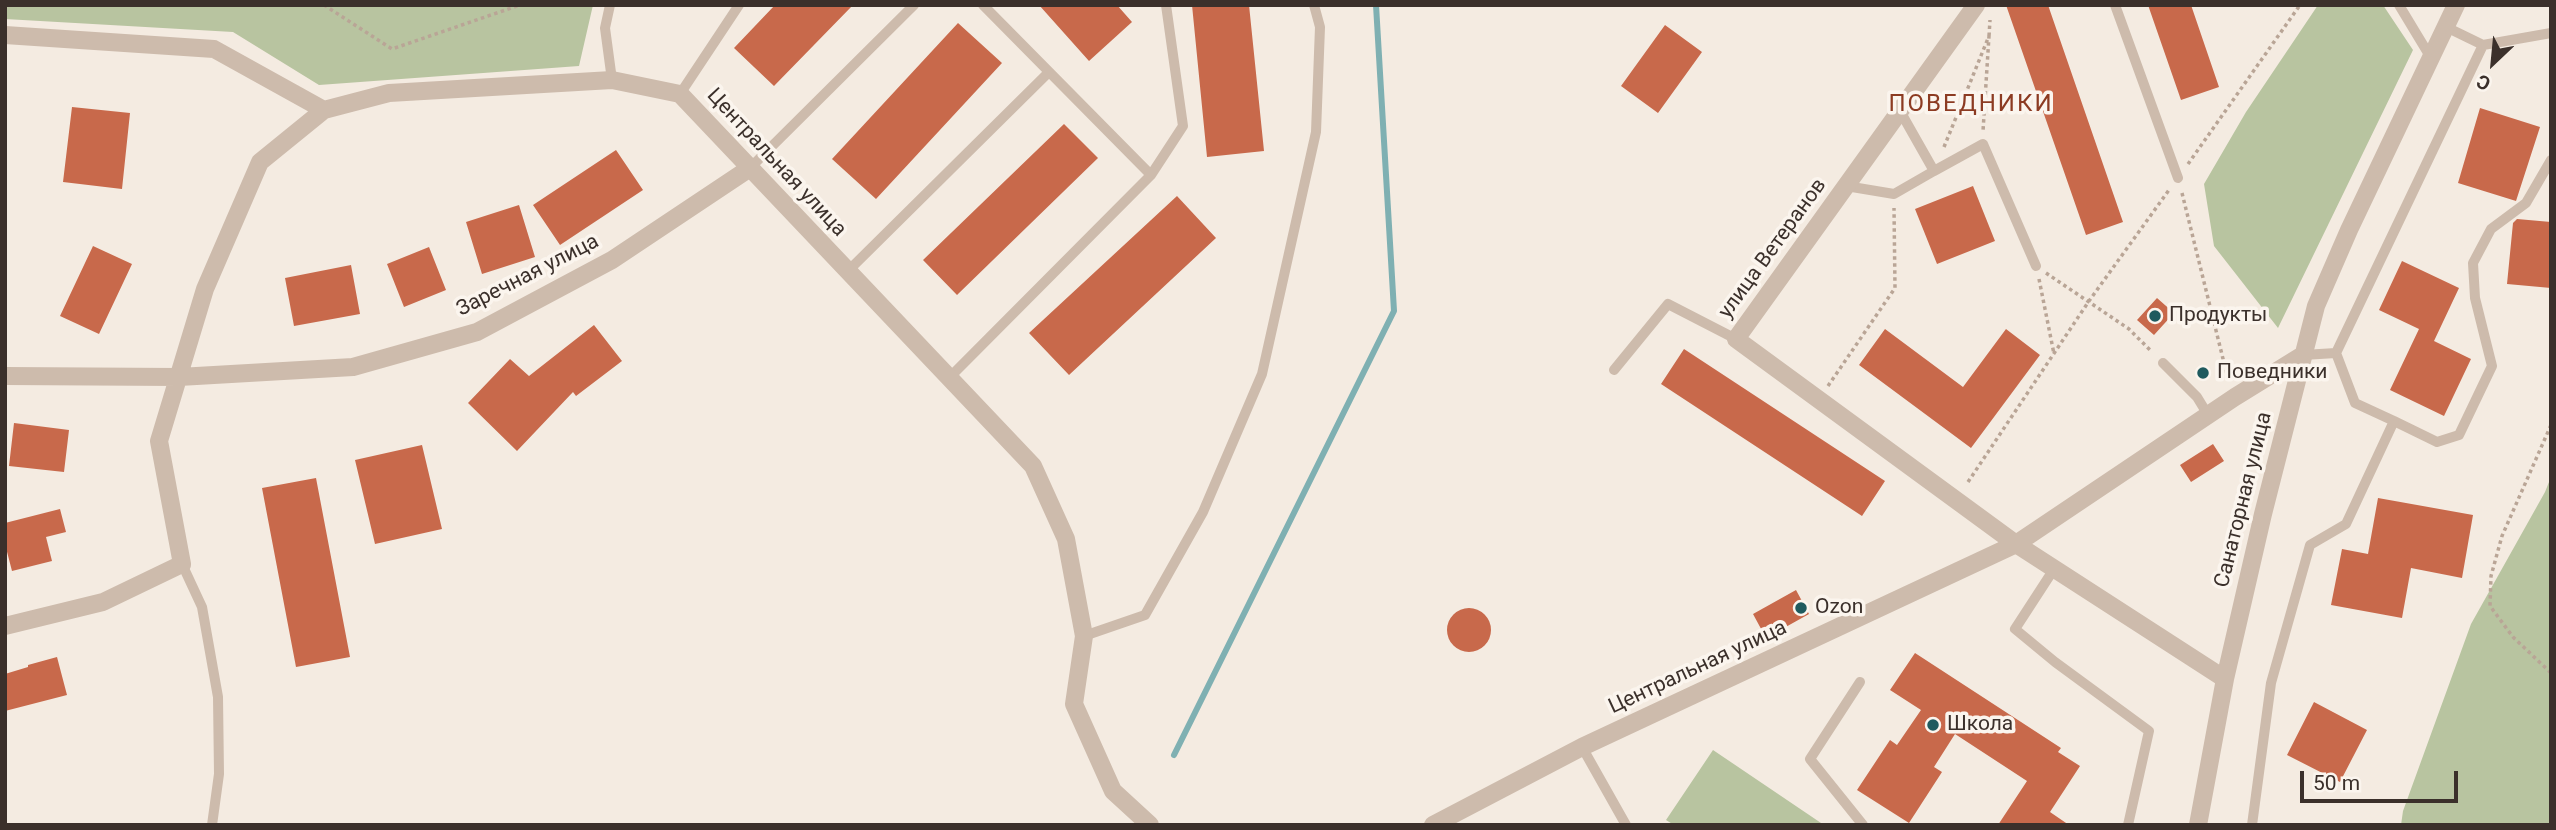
<!DOCTYPE html>
<html>
<head>
<meta charset="utf-8">
<style>
  body { margin:0 }
  #map { position:relative; width:2556px; height:830px; overflow:hidden; background:#f4ebe1; font-family:Roboto,sans-serif }
  canvas { display:block }
  .frame { position:absolute; inset:0; border:7px solid #3b302b; pointer-events:none }
  .north { position:absolute; left:2458px; top:28px; width:70px; height:70px; -webkit-text-stroke:5px #fbf5ee; paint-order:stroke; rotate:206deg; font-size:19px; font-weight:700; line-height:28px; text-align:center; color:#3b302b }
  .north::after { content:''; display:block; margin:auto; width:24px; height:32px; background:#3b302b; clip-path:polygon(50% 0,100% 100%,50% 72%,0 100%) }
  .scale { position:absolute; left:2300px; top:771px; width:158px; height:32px; box-sizing:border-box; border:4px solid #3b302b; border-top:0; padding-left:9px; font-size:21px; line-height:24px; white-space:nowrap; color:#3b302b; -webkit-text-stroke:5px #fbf5ee; paint-order:stroke }
</style>
</head>
<body>
<div id="map">
<canvas width="2556" height="830"></canvas>
<div class="frame"></div>
<div class="north">С</div>
<div class="scale">50 m</div>
</div>
<script>
const context = document.querySelector('canvas').getContext('2d');
context.lineJoin = 'round';
function fillPath(path, color) { context.fillStyle = color; context.fill(path, 'evenodd'); }
const poly = rows => new Path2D(rows.map(r => 'M' + r).join(''));
function strokePath(path, color, width, dash) { context.strokeStyle = color; context.lineWidth = width; context.lineCap = dash ? 'butt' : 'round'; context.setLineDash(dash || []); context.stroke(path); }
function label(font, color, halo, rows, align = 'center') {
  context.font = font + ' Roboto,sans-serif'; context.lineWidth = 7; context.setLineDash([]); context.textBaseline = 'middle'; context.strokeStyle = halo; context.fillStyle = color; for (const [text, x, y, turn = 0] of rows) {
    context.save(); context.translate(x, y); context.rotate((+turn || 0) * Math.PI / 180); context.textAlign = isNaN(turn) ? turn : align; if (halo) context.strokeText(text, 0, 0); context.fillText(text, 0, 0); context.restore();
  }
}
fillPath(poly([
  [5,5,593,5,579,66,319,85,233,32,5,19],
  [2318,5,2383,5,2413,50,2278,328,2214,246,2204,184,2246,112],
  [2551,477,2551,825,2401,825,2403,811,2471,624,2545,492],
  [1713,750,1824,825,1674,825,1666,820]
]), '#b8c4a0');
strokePath(poly([
  [1174,755,1394,311,1376,5]
]), '#7fb0b2', 6);
fillPath(poly([
  [775,5,853,5,774,86,734,48],
  [1039,5,1117,5,1132,22,1089,61],
  [1192,5,1249,5,1264,151,1207,157],
  [2006,5,2048,5,2123,222,2086,235],
  [2148,5,2191,5,2219,87,2181,100],
  [958,23,1002,63,876,199,832,159],
  [1665,25,1702,52,1658,113,1621,86],
  [72,107,130,113,122,189,63,182],
  [2480,108,2540,127,2516,201,2458,183],
  [1064,124,1098,158,957,295,923,260],
  [616,150,643,190,560,245,533,205],
  [1973,186,1995,241,1937,264,1915,209],
  [1177,196,1216,238,1069,375,1029,333],
  [519,205,535,257,482,274,466,222],
  [2517,219,2551,222,2551,288,2507,284,2513,223],
  [93,246,132,264,99,334,60,316],
  [429,247,446,290,404,307,387,264],
  [2402,261,2459,288,2434,341,2471,359,2444,416,2390,390,2419,329,2379,310],
  [351,265,360,314,294,326,285,278],
  [2157,298,2174,313,2154,335,2137,320],
  [594,325,622,361,576,396,573,392,517,451,468,403,510,359,529,376],
  [1885,329,1963,387,2006,329,2040,355,1971,448,1859,365],
  [1684,349,1885,481,1862,516,1661,384],
  [14,423,69,430,64,472,9,466],
  [2213,444,2224,461,2191,482,2180,465],
  [422,445,442,529,375,544,355,460],
  [316,478,350,657,296,667,262,488],
  [2378,498,2473,515,2462,578,2411,568,2402,618,2331,605,2342,549,2368,554],
  [60,509,66,532,46,537,52,561,12,571,5,544,5,523],
  [1796,590,1809,614,1766,638,1753,614],
  '1447 630a22 22 0 1 1 44 0a22 22 0 1 1-44 0Z',
  [1915,653,2061,748,2058,752,2080,766,2050,812,2069,825,1998,825,2027,781,1955,734,1934,767,1942,772,1909,823,1857,790,1890,740,1897,745,1921,710,1890,690],
  [57,657,67,695,5,711,5,674,28,667,28,665],
  [2314,702,2367,730,2340,782,2287,755]
]), '#c8694b');
strokePath(poly([
  [324,5,392,49,520,5],
  [1989,36,1990,20],
  [1944,147,1989,36,1983,131],
  [2188,164,2300,5],
  [2182,193,2228,379],
  [2046,273,2129,329,2152,352],
  [2039,279,2054,354],
  [1828,386,1895,288,1894,208],
  [2551,425,2502,536,2491,576,2490,606,2513,637,2551,673],
  [1968,482,2089,301,2169,190]
]), '#b9a596', 3.5, [3.5, 3.5]);
strokePath(poly([
  [610,5,605,28,612,80],
  [983,5,1151,175],
  [2115,5,2178,178],
  [2399,5,2431,58],
  [2483,45,2551,33],
  [680,94,739,5],
  [1900,111,1934,171,1983,144,2036,266],
  [750,168,914,5],
  [1846,186,1894,194,1934,171],
  [848,271,1049,72],
  [2303,355,2336,353],
  [2163,363,2197,397,2208,415],
  [1614,370,1668,304,1736,339],
  [949,378,1151,175,1183,126,1166,5],
  [2394,421,2437,442,2459,435,2492,366,2475,298,2473,263,2491,229,2526,203,2551,160],
  [182,564,202,607,218,697,219,774,212,825],
  [2054,569,2015,629,2055,662,2149,731,2128,825],
  [1084,636,1145,615,1203,512,1262,374,1316,132,1320,27,1314,5],
  [1860,682,1810,759,1863,825],
  [1582,747,1626,825],
  [2252,825,2271,683,2310,545,2346,524,2394,421,2355,403,2336,353,2483,45,2446,27]
]), '#cdbbac', 10);
strokePath(poly([
  [1976,5,1736,339,2016,544,2225,679],
  [5,35,214,49,324,110],
  [5,376,179,377,353,367,477,332,612,260,750,168],
  [5,626,103,602,182,564,159,441,205,289,260,162,324,110,389,93,612,80,680,94,1033,466,1066,539,1084,636,1074,704,1113,791,1150,825],
  [1433,825,1582,747,2016,544,2235,397,2303,355],
  [2198,825,2225,679,2263,514,2316,306,2349,230,2456,5]
]), '#cdbbac', 18);
for (const [x, y, r, color] of [
  [2155,316,7,"#1f5a5e"],
  [2203,373,7,"#1f5a5e"],
  [1801,608,7,"#1f5a5e"],
  [1933,725,7,"#1f5a5e"]
]) { const dot = new Path2D(); dot.arc(x, y, r, 0, 2 * Math.PI); context.fillStyle = color; context.fill(dot); strokePath(dot, '#fbf5ee', 2.5); }
label('21px', '#3b302b', '#fbf5ee', [
  ["Центральная улица",776,163,47],
  ["улица Ветеранов",1773,249,-54],
  ["Заречная улица",528,276,-27],
  ["Санаторная улица",2244,500,-76],
  ["Центральная улица",1698,668,-25]
]);
label('21px', '#3b302b', '#fbf5ee', [
  ["Продукты",2169,316],
  ["Поведники",2217,373],
  ["Ozon",1815,608],
  ["Школа",1947,725]
], 'left');
context.letterSpacing = '2px';
label('24px', '#8c3b22', '#fbf5ee', [
  ["ПОВЕДНИКИ",1971,105]
]);
context.letterSpacing = '0px';
</script>
</body>
</html>
